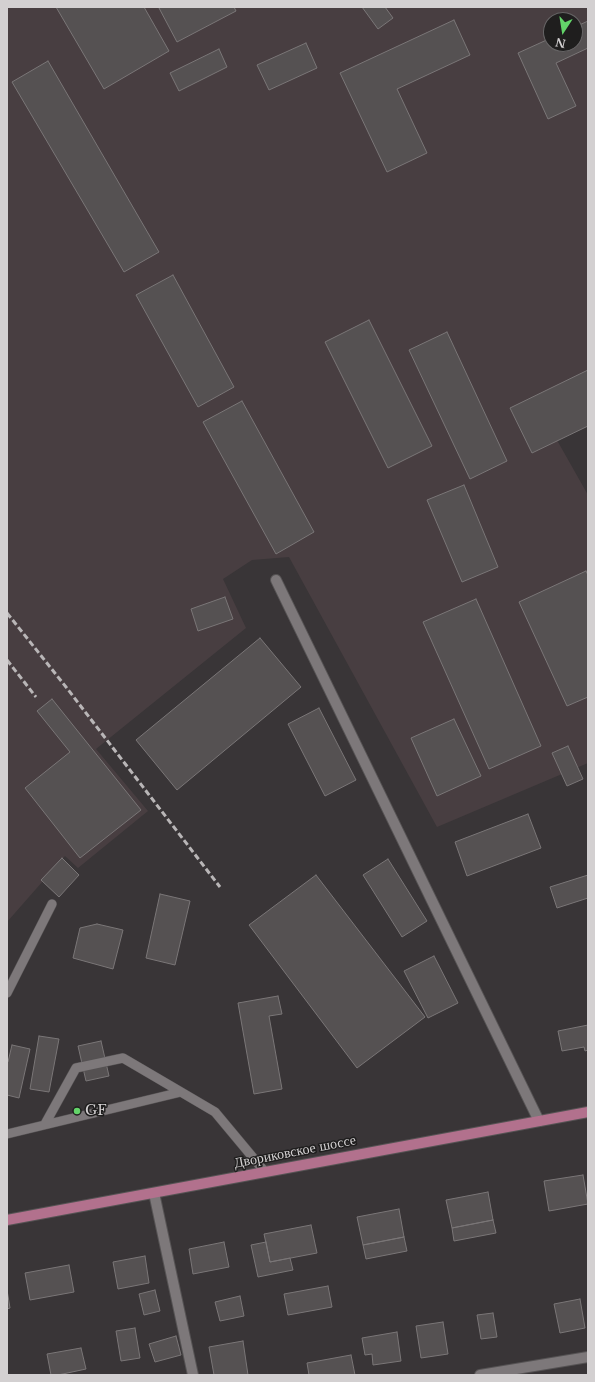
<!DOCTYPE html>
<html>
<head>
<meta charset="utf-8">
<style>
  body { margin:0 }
  #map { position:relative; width:595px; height:1382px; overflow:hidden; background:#393537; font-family:"Libre Baskerville",serif }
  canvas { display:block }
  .frame { position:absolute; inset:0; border:8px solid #d3d0d1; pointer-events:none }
  .north { position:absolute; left:543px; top:12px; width:40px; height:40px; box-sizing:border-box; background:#1f1e1e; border:1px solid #676566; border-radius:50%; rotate:192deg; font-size:11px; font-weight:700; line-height:16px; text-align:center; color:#d3d0d1 }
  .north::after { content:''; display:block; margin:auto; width:14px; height:18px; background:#63d469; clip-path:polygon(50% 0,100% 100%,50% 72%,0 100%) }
</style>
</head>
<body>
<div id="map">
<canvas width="595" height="1382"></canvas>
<div class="frame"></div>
<div class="north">N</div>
</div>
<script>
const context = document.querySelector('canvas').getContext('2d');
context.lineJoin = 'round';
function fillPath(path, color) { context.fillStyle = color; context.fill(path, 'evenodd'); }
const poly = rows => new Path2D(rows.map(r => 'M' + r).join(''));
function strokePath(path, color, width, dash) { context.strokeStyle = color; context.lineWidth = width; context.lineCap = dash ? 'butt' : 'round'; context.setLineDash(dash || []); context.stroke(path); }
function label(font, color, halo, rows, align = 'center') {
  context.font = font + ' "Libre Baskerville",serif'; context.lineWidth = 3; context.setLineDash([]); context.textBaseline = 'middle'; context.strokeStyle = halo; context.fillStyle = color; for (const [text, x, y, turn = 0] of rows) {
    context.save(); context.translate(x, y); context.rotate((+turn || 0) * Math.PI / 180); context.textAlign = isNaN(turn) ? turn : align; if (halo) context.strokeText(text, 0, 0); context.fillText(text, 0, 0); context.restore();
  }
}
fillPath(poly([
  [7,7,588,7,588,408,549,426,588,495,588,763,437,827,289,557,252,560,223,579,246,628,96,749,148,811,78,868,65,856,7,922],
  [551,20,575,20,575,44,551,44]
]), '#483e41');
const building = poly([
  [56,7,144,7,169,51,104,89,56,7],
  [162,7,234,7,236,11,177,42,159,8,162,7],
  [362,7,385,7,393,18,378,29,362,7],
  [454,20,470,55,397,89,427,153,387,172,340,73,454,20],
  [588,21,588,48,556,63,576,106,548,119,518,53,551,38,551,44,575,44,575,27,588,21],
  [306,43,317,68,269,90,257,65,306,43],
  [219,49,227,67,179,91,170,73,219,49],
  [48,61,159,252,124,272,12,82,48,61],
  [173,275,234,387,198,407,136,295,173,275],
  [369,320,432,446,388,468,325,342,369,320],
  [447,332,507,461,470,479,409,350,447,332],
  [588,370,588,426,532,453,510,408,588,370],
  [242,401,314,532,276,554,203,422,242,401],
  [464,485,498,567,462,582,427,500,464,485],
  [586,571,588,575,588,697,567,706,519,602,586,571],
  [225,597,233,619,198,631,191,609,225,597],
  [476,599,541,746,489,769,423,622,476,599],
  [260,638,301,687,177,790,136,740,260,638],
  [52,699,141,810,80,858,25,788,70,752,37,711,52,699],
  [319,708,356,780,325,796,288,724,319,708],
  [454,719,481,776,437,796,411,738,454,719],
  [568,746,583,779,567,786,552,753,568,746],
  [528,814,541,848,467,876,455,842,528,814],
  [62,858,79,875,59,897,41,880,62,858],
  [388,859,427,921,402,937,363,875,388,859],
  [316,875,425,1017,357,1068,249,925,316,875],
  [588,875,588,898,557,908,550,887,588,875],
  [160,894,190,901,175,965,146,958,160,894],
  [97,924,123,930,113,969,73,958,80,928,97,924],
  [434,956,458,1003,428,1018,404,971,434,956],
  [278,996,282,1014,269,1016,282,1089,254,1094,238,1003,278,996],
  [588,1025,588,1050,585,1051,584,1047,562,1051,558,1031,588,1025],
  [39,1036,59,1039,49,1092,30,1089,39,1036],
  [101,1041,109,1076,86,1081,78,1046,101,1041],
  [12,1045,30,1049,19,1098,7,1095,7,1062,8,1062,12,1045],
  [583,1175,588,1204,549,1211,544,1181,583,1175],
  [488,1192,493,1220,452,1228,446,1200,488,1192],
  [399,1209,404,1237,363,1245,357,1217,399,1209],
  [493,1220,496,1233,454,1241,452,1228,493,1220],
  [311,1225,317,1253,270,1262,264,1234,311,1225],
  [404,1237,407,1251,366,1259,363,1245,404,1237],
  [224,1242,229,1267,193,1274,189,1249,224,1242],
  [266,1242,270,1262,290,1258,293,1270,258,1277,251,1245,266,1242],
  [145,1256,149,1283,118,1289,113,1262,145,1256],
  [69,1265,74,1292,30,1300,25,1273,69,1265],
  [328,1286,332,1307,288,1315,284,1294,328,1286],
  [7,1290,10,1308,7,1309,7,1290],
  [155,1290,160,1311,144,1315,139,1294,155,1290],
  [240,1296,244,1316,220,1321,215,1302,240,1296],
  [580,1299,585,1328,560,1333,554,1304,580,1299],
  [493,1313,497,1337,481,1339,477,1315,493,1313],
  [443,1322,448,1354,421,1358,416,1326,443,1322],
  [135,1328,140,1358,121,1361,116,1331,135,1328],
  [397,1332,401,1361,373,1365,372,1354,365,1355,362,1338,397,1332],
  [176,1336,181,1355,155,1362,149,1344,176,1336],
  [243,1341,248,1375,214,1375,209,1347,243,1341],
  [81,1348,86,1369,58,1375,51,1375,47,1354,81,1348],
  [351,1355,355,1375,309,1375,307,1363,351,1355]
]);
fillPath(building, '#555152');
strokePath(building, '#7a7677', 1);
const lane = poly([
  [7,993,52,904],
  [45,1124,76,1068,123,1058,181,1092],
  [7,1134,181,1092,215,1112,265,1172]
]);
const street = poly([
  [276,580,539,1121],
  [154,1193,193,1375],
  [480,1375,588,1357]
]);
const primary = poly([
  [7,1220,588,1112]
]);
strokePath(lane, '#565354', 10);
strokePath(street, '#565354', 12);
strokePath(primary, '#565354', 12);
strokePath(lane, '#7d787a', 9);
strokePath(street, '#7d787a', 10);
strokePath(primary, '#b2718d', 10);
strokePath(poly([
  [7,613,66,687,220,887],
  [7,660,36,697]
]), '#b9b6b7', 3, [6, 3]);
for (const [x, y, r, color] of [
  [77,1111,4,"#63d469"]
]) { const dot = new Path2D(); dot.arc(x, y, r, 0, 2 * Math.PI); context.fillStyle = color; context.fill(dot); strokePath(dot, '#1f1e1e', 1.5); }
label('14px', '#d3d0d1', '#1f1e1e', [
  ["GF",85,1111]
], 'left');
label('14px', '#d3d0d1', '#1f1e1e', [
  ["Двориковское шоссе",295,1152,-11]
]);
</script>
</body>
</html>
